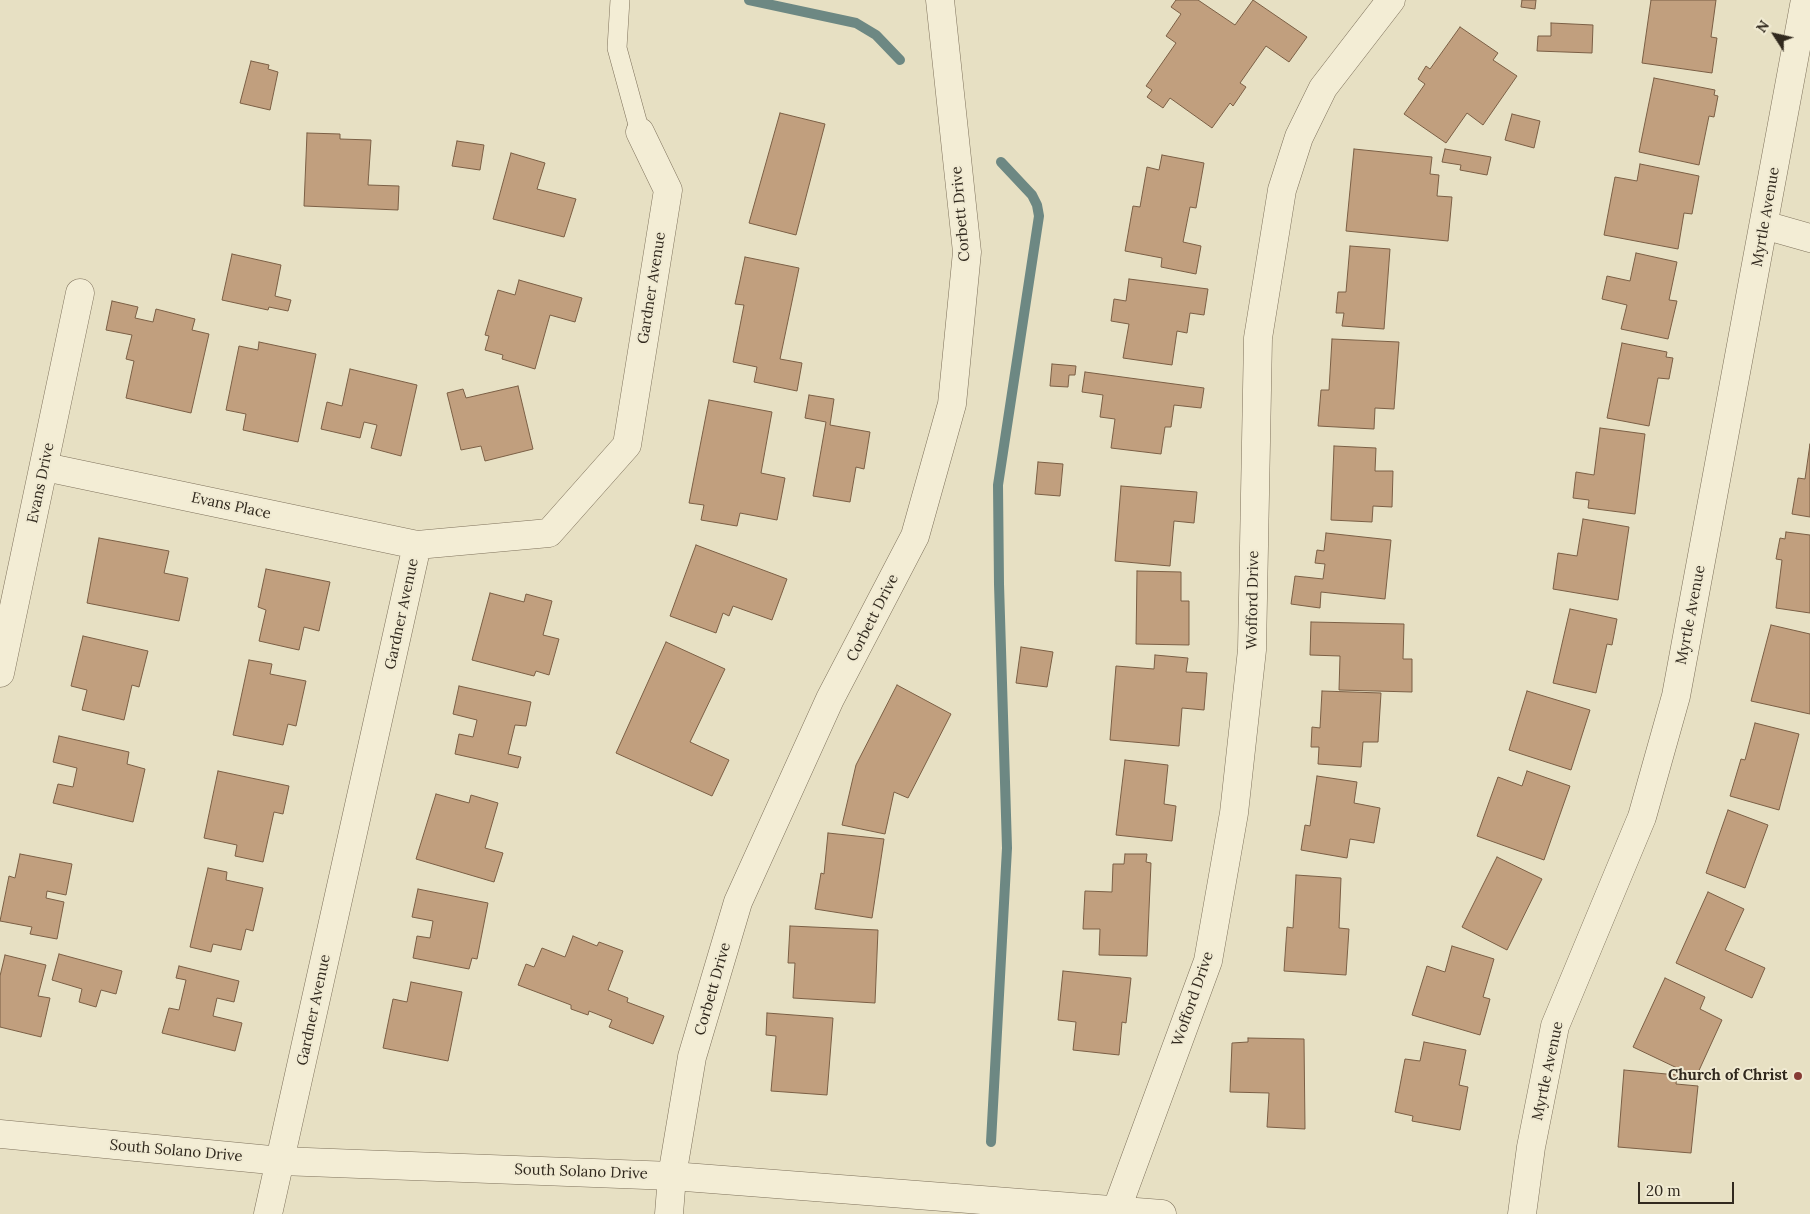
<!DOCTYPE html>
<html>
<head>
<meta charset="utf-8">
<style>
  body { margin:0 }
  #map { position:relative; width:1810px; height:1214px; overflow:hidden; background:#e7e0c3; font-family:Lora,serif }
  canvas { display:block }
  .north { position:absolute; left:1750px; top:10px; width:50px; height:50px; -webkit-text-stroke:4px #f0ead2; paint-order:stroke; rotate:305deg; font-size:14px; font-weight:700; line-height:20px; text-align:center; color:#31291e }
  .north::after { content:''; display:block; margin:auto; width:18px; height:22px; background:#31291e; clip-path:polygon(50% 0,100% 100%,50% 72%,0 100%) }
  .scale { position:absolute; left:1638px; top:1182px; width:96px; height:22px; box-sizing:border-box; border:2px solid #31291e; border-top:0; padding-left:6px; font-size:15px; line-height:18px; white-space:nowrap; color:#31291e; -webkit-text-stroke:4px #f0ead2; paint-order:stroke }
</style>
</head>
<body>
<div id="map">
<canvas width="1810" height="1214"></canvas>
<div class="north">N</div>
<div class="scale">20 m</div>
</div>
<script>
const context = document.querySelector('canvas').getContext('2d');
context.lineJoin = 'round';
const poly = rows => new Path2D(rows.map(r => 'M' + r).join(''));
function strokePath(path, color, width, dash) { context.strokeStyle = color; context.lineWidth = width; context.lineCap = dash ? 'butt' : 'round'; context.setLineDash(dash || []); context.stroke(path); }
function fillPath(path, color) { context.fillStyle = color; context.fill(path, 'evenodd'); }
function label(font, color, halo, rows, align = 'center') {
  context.font = font + ' Lora,serif'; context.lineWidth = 4; context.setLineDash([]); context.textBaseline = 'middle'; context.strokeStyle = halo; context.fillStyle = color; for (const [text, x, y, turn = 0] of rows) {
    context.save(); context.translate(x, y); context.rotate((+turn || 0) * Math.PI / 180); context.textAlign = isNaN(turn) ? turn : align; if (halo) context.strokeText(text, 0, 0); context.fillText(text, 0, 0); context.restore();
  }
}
strokePath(poly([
  [749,0,856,23,876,35,900,60],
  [991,1142,1007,848,999,584,998,485,1039,216,1037,205,1032,195,1001,162]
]), '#6d8883', 10);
const building = poly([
  [1176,0,1198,0,1235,25,1253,0,1307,37,1289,62,1266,46,1240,83,1246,87,1233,106,1230,103,1212,128,1170,98,1163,108,1147,97,1152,90,1146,86,1176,43,1166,36,1181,14,1171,7,1176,0],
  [1522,0,1536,0,1535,9,1521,7,1522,0],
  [1651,0,1716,0,1711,37,1717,38,1712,73,1642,63,1651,0],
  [1551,23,1593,25,1592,53,1537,51,1538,36,1551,36,1551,23],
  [1460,27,1498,53,1493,60,1517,76,1483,125,1467,113,1446,143,1404,114,1425,84,1418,79,1426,66,1430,69,1460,27],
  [251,61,269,65,268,69,278,72,270,110,240,103,251,61],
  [1654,78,1715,90,1714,95,1718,96,1714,117,1709,116,1699,165,1639,152,1654,78],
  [780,113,825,124,796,235,749,223,780,113],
  [1512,114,1540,121,1534,148,1505,140,1512,114],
  [307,133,340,134,340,139,371,140,368,185,399,186,398,210,304,206,307,133],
  [457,141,484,145,480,170,452,166,457,141],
  [1354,149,1432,157,1430,174,1439,175,1437,196,1452,197,1448,241,1346,231,1354,149],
  [1445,149,1491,157,1487,175,1460,170,1461,165,1442,162,1445,149],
  [511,153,545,163,537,189,576,199,564,237,493,219,511,153],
  [1162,155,1204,163,1196,208,1190,207,1183,242,1201,246,1196,274,1161,267,1162,258,1125,251,1133,206,1140,207,1147,167,1159,170,1162,155],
  [1640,164,1699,176,1692,214,1684,213,1678,249,1604,235,1615,177,1637,181,1640,164],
  [1350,246,1390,249,1384,329,1342,326,1344,313,1336,313,1338,292,1346,292,1350,246],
  [1636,253,1677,262,1669,300,1677,301,1668,339,1621,329,1627,305,1602,299,1607,276,1630,281,1636,253],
  [232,254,281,265,275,296,291,300,288,311,269,307,268,310,222,300,232,254],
  [745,257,799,268,780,359,802,363,797,391,754,382,757,367,733,362,744,305,735,304,745,257],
  [1129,279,1208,289,1204,315,1190,313,1187,333,1177,331,1172,365,1123,358,1129,324,1111,321,1114,299,1126,301,1129,279],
  [519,280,582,298,575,322,550,315,535,369,502,359,503,355,485,350,489,336,485,335,498,290,515,295,519,280],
  [112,301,138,307,135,318,153,322,156,309,195,319,192,330,209,334,191,413,126,398,134,361,126,359,132,335,106,330,112,301],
  [1332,339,1399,342,1394,409,1375,408,1374,429,1318,426,1321,390,1329,390,1332,339],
  [259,342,316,354,298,442,243,430,246,414,226,410,239,346,258,350,259,342],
  [1622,343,1667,352,1666,357,1673,358,1669,379,1658,378,1649,426,1607,418,1622,343],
  [1052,364,1076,366,1075,375,1069,375,1068,387,1050,386,1052,364],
  [350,369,417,385,401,456,371,448,377,425,364,422,360,438,321,429,327,402,342,406,350,369],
  [1085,372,1204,388,1201,408,1174,405,1171,427,1165,427,1161,454,1111,448,1115,419,1100,417,1103,395,1082,392,1085,372],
  [518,386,533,449,485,461,481,446,461,450,447,393,463,389,466,398,518,386],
  [809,395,834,399,830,425,870,432,864,469,856,467,850,502,813,496,826,422,805,418,809,395],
  [709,400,772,412,761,473,785,478,777,520,740,513,737,526,701,520,704,505,689,503,709,400],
  [1600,428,1645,434,1635,514,1588,508,1589,500,1573,498,1576,472,1594,475,1600,428],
  [1810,444,1810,517,1792,514,1798,478,1805,479,1810,444],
  [1334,446,1376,448,1375,471,1393,471,1392,507,1373,506,1372,522,1331,520,1334,446],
  [1038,462,1063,464,1060,496,1035,494,1038,462],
  [1121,486,1197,492,1194,523,1174,521,1170,566,1115,561,1121,486],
  [1583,519,1629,527,1618,600,1553,589,1558,553,1577,556,1583,519],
  [1786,532,1810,535,1810,613,1776,608,1782,560,1776,559,1780,538,1785,539,1786,532],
  [1326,533,1391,540,1385,599,1321,592,1320,608,1291,604,1295,576,1323,579,1325,564,1315,563,1317,550,1324,551,1326,533],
  [99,538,169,551,164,573,188,578,179,621,87,603,99,538],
  [696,545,787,579,772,620,733,606,729,616,723,613,716,633,670,616,696,545],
  [266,569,330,582,319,631,304,627,299,650,259,641,266,610,258,607,266,569],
  [1137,571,1181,572,1181,601,1189,601,1189,645,1136,644,1137,571],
  [490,593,524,602,526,594,552,601,543,635,559,639,549,675,536,671,534,676,472,660,490,593],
  [1570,609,1617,619,1612,645,1607,644,1596,693,1553,683,1570,609],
  [1311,622,1404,624,1403,659,1412,659,1412,692,1339,690,1340,656,1310,655,1311,622],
  [1771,625,1810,634,1810,714,1751,701,1771,625],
  [83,636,148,651,139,687,132,685,124,720,82,710,87,690,71,686,83,636],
  [666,642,725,669,690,742,729,760,712,796,616,753,666,642],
  [1021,647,1053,652,1047,687,1016,683,1021,647],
  [1155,655,1188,658,1186,672,1207,673,1204,710,1182,708,1179,746,1110,740,1116,666,1154,669,1155,655],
  [249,660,272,664,270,674,306,681,296,726,288,724,283,745,233,735,249,660],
  [897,685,951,714,908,798,894,792,885,834,842,825,856,765,897,685],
  [459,686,531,702,526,726,515,725,508,754,521,757,518,768,455,754,459,734,473,737,477,720,453,714,459,686],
  [1322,691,1381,693,1378,742,1363,742,1361,767,1318,764,1319,747,1311,747,1312,727,1320,728,1322,691],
  [1527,691,1590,710,1571,770,1509,750,1527,691],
  [1755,723,1799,734,1779,810,1730,796,1741,759,1745,760,1755,723],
  [59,736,129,752,127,764,145,769,133,822,53,803,58,784,73,787,77,768,53,762,59,736],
  [1125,760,1168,765,1164,804,1176,806,1172,841,1116,835,1125,760],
  [218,771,289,786,283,814,274,812,263,862,235,856,237,845,204,838,218,771],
  [1527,771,1570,786,1544,860,1477,836,1498,777,1522,786,1527,771],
  [1317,776,1357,782,1354,803,1380,808,1374,843,1350,839,1347,858,1301,850,1305,825,1310,826,1317,776],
  [436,794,469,803,471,795,498,803,485,848,503,853,494,882,416,859,436,794],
  [1728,810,1768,825,1745,888,1706,873,1728,810],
  [828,833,884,839,872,918,815,909,821,873,824,874,828,833],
  [20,854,72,864,66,895,47,891,46,898,64,902,57,939,30,934,32,927,0,921,9,876,15,878,20,854],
  [1125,854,1147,854,1146,862,1151,863,1147,956,1099,955,1100,929,1083,929,1085,891,1112,892,1113,864,1124,864,1125,854],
  [1497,857,1542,879,1507,950,1462,927,1497,857],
  [208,868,227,872,226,880,263,888,253,931,246,929,241,950,213,944,211,952,190,947,208,868],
  [1296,875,1341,878,1339,928,1349,929,1346,975,1284,971,1287,927,1293,928,1296,875],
  [418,889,488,903,477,959,472,958,469,969,413,958,417,936,430,938,433,921,412,917,418,889],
  [1708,892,1744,909,1725,950,1765,968,1752,998,1676,963,1708,892],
  [790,926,878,930,875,1003,793,998,795,963,788,963,790,926],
  [573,936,597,946,599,942,623,951,608,990,628,998,627,1002,664,1016,653,1044,609,1027,612,1020,589,1011,588,1015,571,1009,571,1005,518,985,526,964,534,967,542,948,565,957,573,936],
  [1452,946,1494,959,1483,997,1490,999,1480,1035,1412,1015,1427,966,1445,972,1452,946],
  [59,954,122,971,116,994,101,990,96,1007,79,1002,82,989,52,980,59,954],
  [5,955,46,965,38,996,50,998,41,1037,0,1027,0,976,5,955],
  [179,966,239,981,234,1002,217,998,213,1016,242,1023,235,1051,162,1033,169,1008,179,1010,186,980,176,978,179,966],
  [1063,971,1131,978,1126,1023,1122,1022,1119,1055,1073,1050,1076,1022,1058,1020,1063,971],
  [1665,978,1705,997,1700,1009,1722,1020,1696,1077,1633,1047,1665,978],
  [411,982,462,992,448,1061,383,1048,393,999,407,1002,411,982],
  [767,1013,833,1018,827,1095,771,1091,776,1036,766,1035,767,1013],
  [1248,1038,1304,1039,1305,1129,1267,1127,1269,1093,1230,1092,1232,1043,1248,1042,1248,1038],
  [1424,1042,1466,1050,1459,1085,1468,1087,1460,1130,1412,1121,1413,1116,1395,1112,1405,1059,1420,1061,1424,1042],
  [1624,1070,1677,1075,1676,1084,1698,1086,1691,1153,1618,1147,1624,1070]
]);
fillPath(building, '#c19f7e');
strokePath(building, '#7b5f45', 1);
const service = poly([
  [620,0,617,48,640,132]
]);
const minor = poly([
  [1764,225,1810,238],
  [45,467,417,545],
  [0,673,80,293],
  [268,1214,417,545,549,533,627,445,668,190,640,132],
  [669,1214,672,1176,692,1057,738,902,830,699,915,536,952,404,967,252,940,0],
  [1115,1214,1208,961,1234,813,1252,650,1258,338,1282,190,1299,137,1323,88,1391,0],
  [1522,1214,1531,1147,1555,1026,1642,817,1676,696,1805,0]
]);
const tertiary = poly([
  [0,1134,281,1161,672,1176,1162,1214]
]);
strokePath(service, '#7f725c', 20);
strokePath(minor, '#7f725c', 29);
strokePath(tertiary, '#7f725c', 29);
strokePath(service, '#f3edd5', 19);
strokePath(minor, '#f3edd5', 28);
strokePath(tertiary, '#f3edd5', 28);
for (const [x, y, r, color] of [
  [1798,1076,5,"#863b34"]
]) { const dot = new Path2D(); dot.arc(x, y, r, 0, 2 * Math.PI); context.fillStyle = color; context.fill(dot); strokePath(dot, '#f0ead2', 2); }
label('15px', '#31291e', '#f0ead2', [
  ["Corbett Drive",961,214,-95],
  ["Myrtle Avenue",1766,217,-80],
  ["Gardner Avenue",652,288,-81],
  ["Evans Drive",41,483,-78],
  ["Evans Place",231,506,12],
  ["Wofford Drive",1253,600,-89],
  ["Gardner Avenue",402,614,-78],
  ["Myrtle Avenue",1691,615,-79],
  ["Corbett Drive",873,618,-63],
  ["Corbett Drive",713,989,-74],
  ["Wofford Drive",1193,999,-71],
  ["Gardner Avenue",314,1010,-78],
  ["Myrtle Avenue",1548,1071,-78],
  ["South Solano Drive",176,1151,5],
  ["South Solano Drive",581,1172,2]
]);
label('bold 15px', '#31291e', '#f0ead2', [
  ["Church of Christ",1788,1076]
], 'right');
</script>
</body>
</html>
